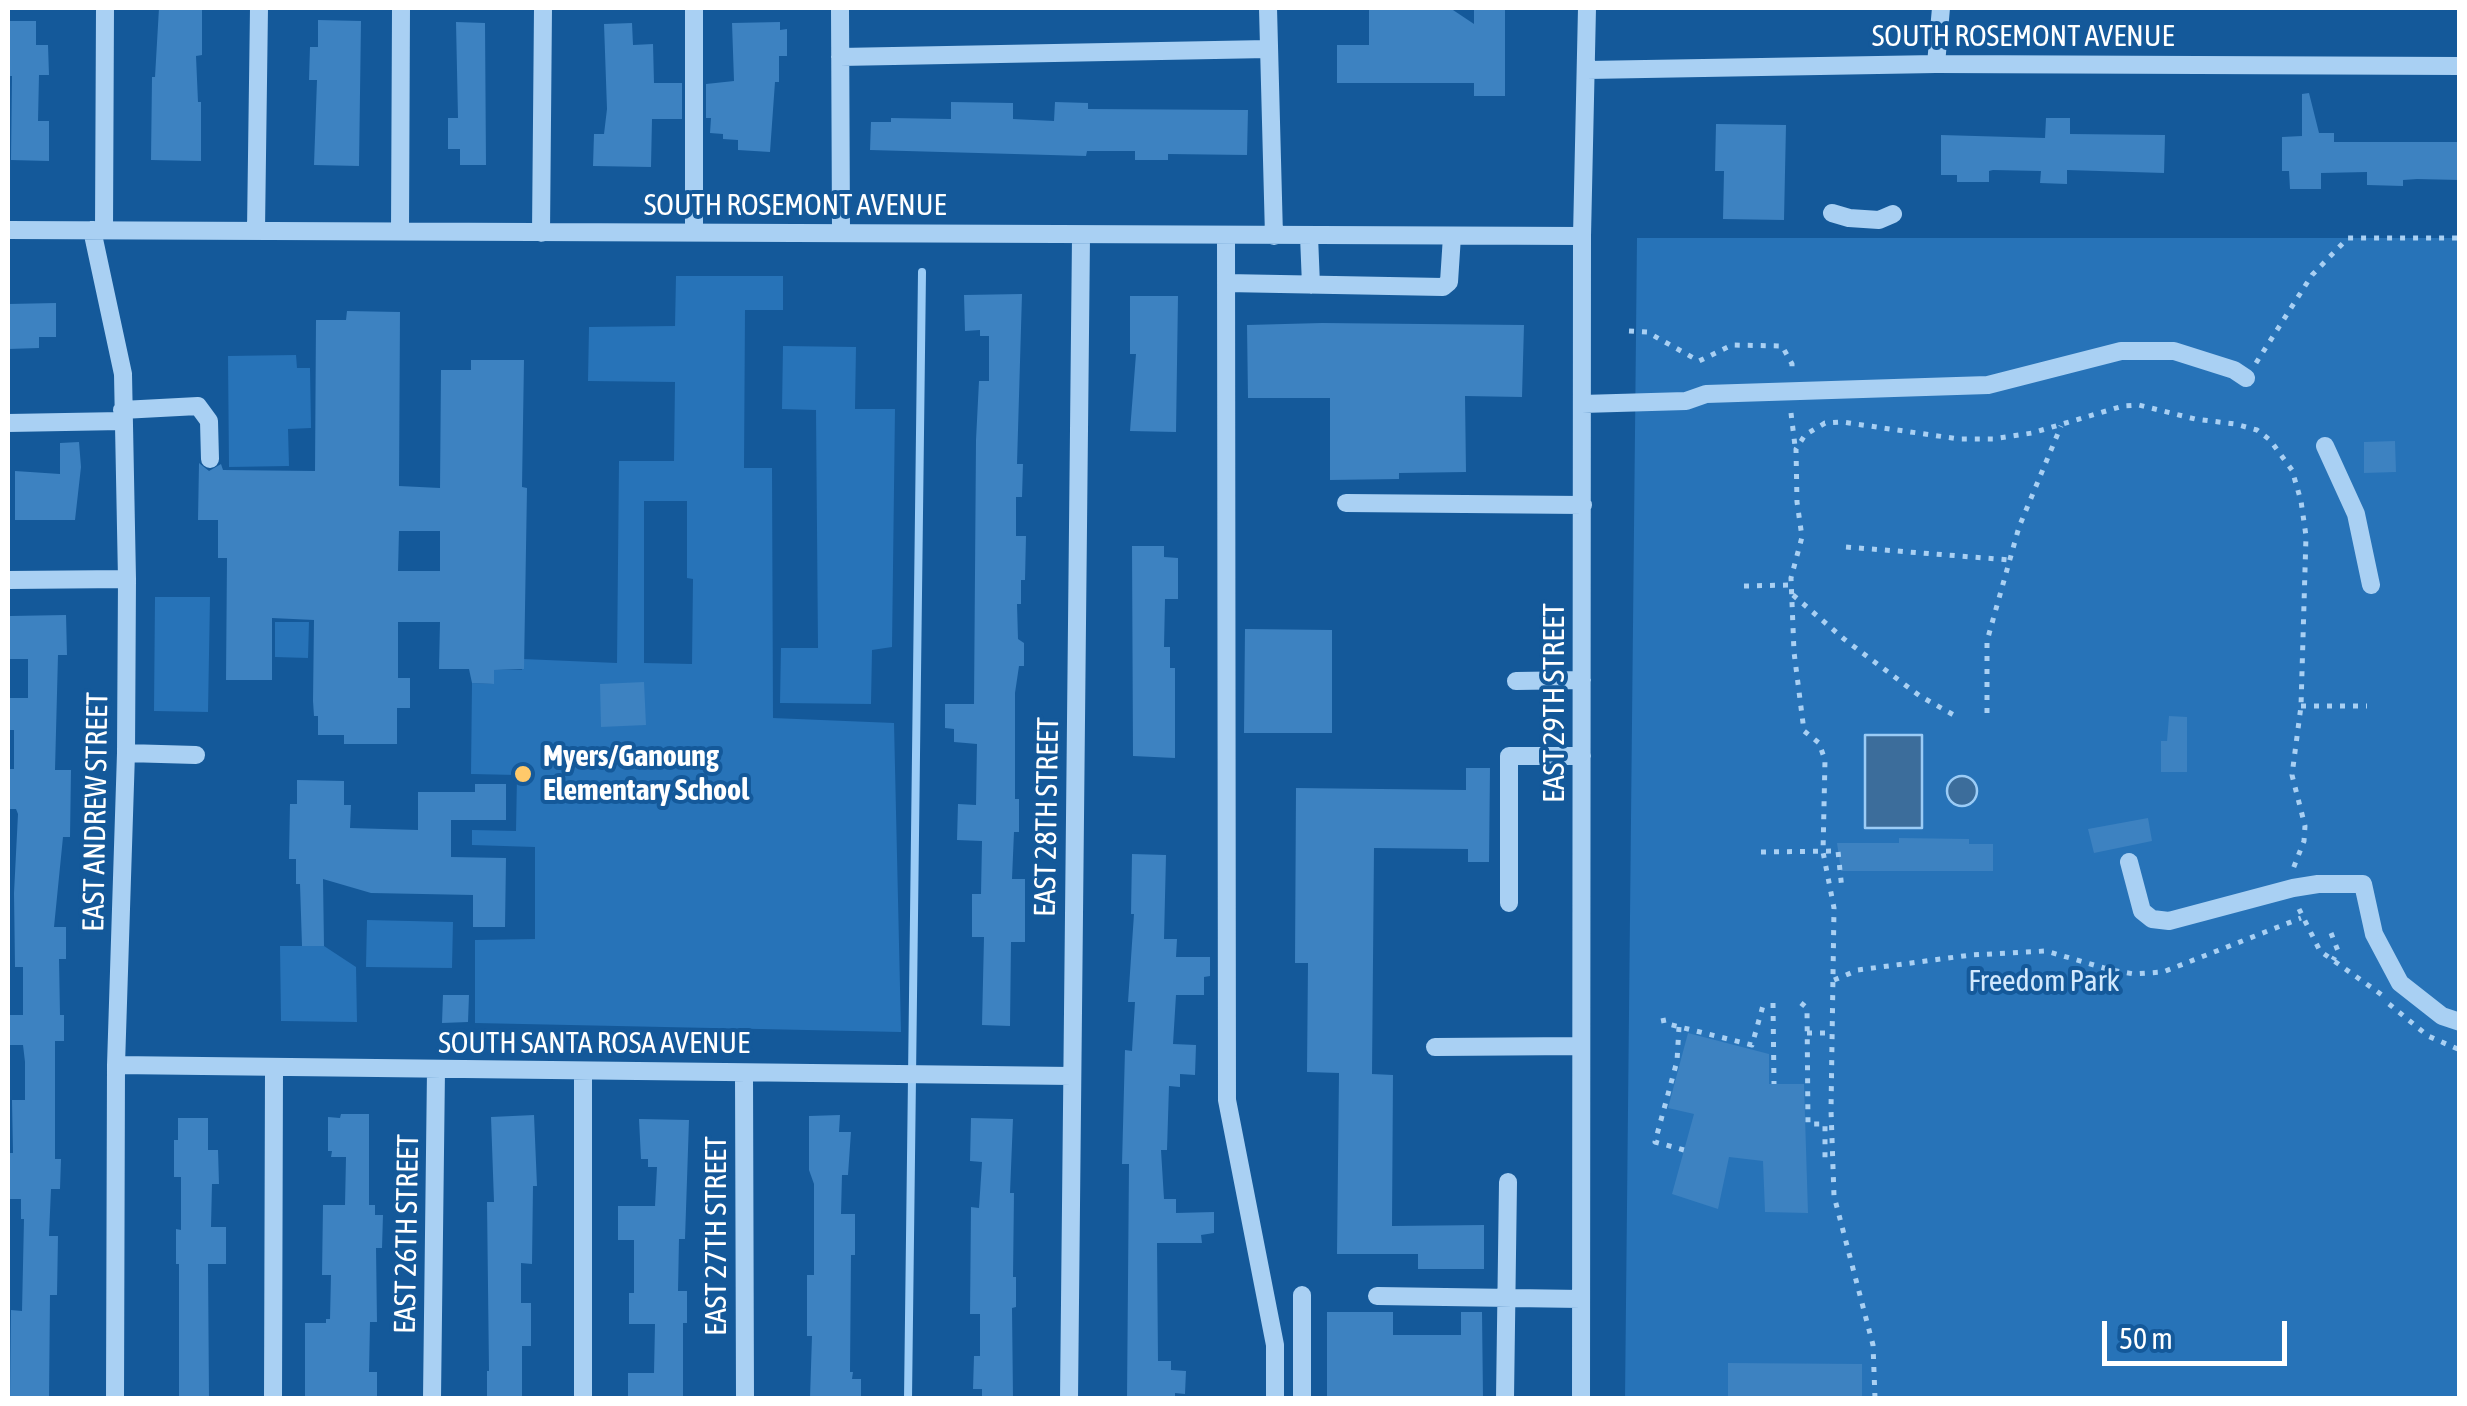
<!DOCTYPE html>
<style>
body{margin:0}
#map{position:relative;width:2467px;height:1406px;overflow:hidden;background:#14599a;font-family:"Asap Condensed",sans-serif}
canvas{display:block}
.frame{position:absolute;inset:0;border:10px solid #fff;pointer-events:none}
.scale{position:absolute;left:2102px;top:1321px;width:185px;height:45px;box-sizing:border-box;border:5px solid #fff;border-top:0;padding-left:12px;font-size:30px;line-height:35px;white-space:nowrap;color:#fff;-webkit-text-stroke:8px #14599a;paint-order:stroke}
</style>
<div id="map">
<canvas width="2467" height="1406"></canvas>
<div class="frame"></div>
<div class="scale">50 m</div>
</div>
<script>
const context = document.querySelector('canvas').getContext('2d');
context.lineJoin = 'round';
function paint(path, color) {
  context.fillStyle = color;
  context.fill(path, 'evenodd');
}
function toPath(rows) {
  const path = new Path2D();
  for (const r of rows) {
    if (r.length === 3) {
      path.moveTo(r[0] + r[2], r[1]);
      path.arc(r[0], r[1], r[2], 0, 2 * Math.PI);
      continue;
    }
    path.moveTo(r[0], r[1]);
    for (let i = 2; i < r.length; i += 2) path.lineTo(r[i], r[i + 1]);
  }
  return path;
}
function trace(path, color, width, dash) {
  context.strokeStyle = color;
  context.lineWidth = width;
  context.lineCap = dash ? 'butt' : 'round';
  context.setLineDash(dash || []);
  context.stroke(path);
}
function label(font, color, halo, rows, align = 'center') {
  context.font = font + ' "Asap Condensed",sans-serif';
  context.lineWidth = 8;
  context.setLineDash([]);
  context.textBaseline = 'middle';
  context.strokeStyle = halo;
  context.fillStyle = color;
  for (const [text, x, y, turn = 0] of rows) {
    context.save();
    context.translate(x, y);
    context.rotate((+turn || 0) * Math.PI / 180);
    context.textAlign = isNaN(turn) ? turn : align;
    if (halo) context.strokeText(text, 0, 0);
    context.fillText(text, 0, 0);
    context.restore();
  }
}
const green = toPath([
 [1637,238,2459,238,2459,1398,1625,1398],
 [676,276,783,276,783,310,745,310,744,468,772,468,773,718,894,723,901,1032,475,1023,475,940,535,939,535,847,472,845,472,830,516,831,517,775,471,774,472,683,493,684,494,670,522,670,523,659,617,663,619,461,674,461,675,382,588,381,589,327,675,326],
 [644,501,687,501,687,578,693,579,692,664,644,663],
 [783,346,856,347,855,409,895,409,892,647,872,650,871,704,780,703,781,648,818,648,816,410,782,409],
 [296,355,297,368,310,368,311,428,288,429,289,466,229,467,228,356],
 [155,597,210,597,208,712,154,711],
 [275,622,309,622,308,658,275,657],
 [367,920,453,922,452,968,366,967],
 [280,946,324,946,356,967,357,1022,281,1021]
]);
const water = toPath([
 [1865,735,1922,735,1922,828,1865,828,1865,735],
 [1962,791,15]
]);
const stream = toPath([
 [908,1398,922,272]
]);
const building = toPath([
 [159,8,202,10,202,55,196,56,198,102,201,102,201,161,151,160,152,77,155,77],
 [1369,8,1450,8,1474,24,1474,8,1505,8,1505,96,1474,96,1474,83,1337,83,1337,45,1369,45],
 [318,20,361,21,359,166,314,165,317,80,309,80,310,47,318,47],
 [8,21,36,21,36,45,48,45,49,75,39,75,38,121,49,121,49,161,11,160,12,76,9,76],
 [456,22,485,23,486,165,460,165,460,149,448,149,448,118,458,118],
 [780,22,780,30,787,29,787,56,779,56,779,82,775,82,770,152,738,150,738,140,723,139,723,134,710,133,711,118,706,118,706,84,734,81,732,23],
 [632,23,633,45,653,44,654,83,682,83,682,119,652,119,651,167,593,166,594,134,604,134,607,109,604,24],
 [2309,93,2319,133,2334,133,2334,142,2460,142,2460,180,2417,179,2403,180,2403,186,2367,185,2367,172,2321,173,2321,189,2290,189,2289,171,2282,171,2282,137,2302,136,2302,94],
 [951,102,1013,103,1013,119,1054,121,1055,102,1088,103,1088,109,1248,110,1247,155,1168,154,1168,160,1135,160,1135,151,1087,151,1086,156,870,150,871,122,891,122,891,118,951,119],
 [2046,118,2070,118,2070,134,2165,135,2164,173,2067,170,2067,184,2040,183,2041,171,1993,170,1989,171,1989,182,1957,182,1957,175,1941,175,1941,135,2045,138],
 [1716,124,1786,125,1784,220,1723,219,1724,171,1715,171],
 [1022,294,1017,464,1023,464,1022,497,1016,497,1016,536,1026,536,1025,580,1021,580,1021,604,1017,604,1018,639,1024,643,1024,666,1019,666,1015,693,1015,799,1019,799,1019,832,1014,832,1012,879,1025,879,1025,942,1011,942,1010,1026,982,1025,984,937,972,937,972,894,981,894,982,841,957,840,958,804,976,805,977,744,954,742,954,729,945,728,945,704,974,704,976,440,979,381,989,381,989,336,980,336,980,330,965,331,964,295],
 [1130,296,1178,296,1176,432,1130,431,1136,354,1130,354],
 [56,303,56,337,39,337,39,348,8,349,8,304],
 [347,311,400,312,399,486,440,488,441,370,471,370,471,360,524,360,522,487,527,488,524,669,494,670,494,684,472,683,469,669,439,669,440,622,398,622,398,678,410,678,410,708,397,708,397,744,344,744,344,735,318,735,318,716,314,716,313,701,314,620,272,618,272,680,226,680,227,558,218,558,218,520,198,520,199,463,209,471,221,464,223,470,315,471,316,320,346,320],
 [399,531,440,531,440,571,398,571],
 [1322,323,1524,325,1522,397,1465,396,1466,472,1399,473,1399,479,1330,480,1330,398,1248,398,1247,325],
 [2395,441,2396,472,2364,473,2364,442],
 [79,442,81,467,75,520,15,520,15,471,60,474,60,443],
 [1132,546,1164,546,1164,557,1178,558,1178,599,1165,599,1164,647,1170,647,1170,668,1175,668,1175,758,1133,756],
 [66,615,67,655,58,655,55,770,71,770,70,837,63,837,54,927,66,927,66,959,59,959,60,1015,64,1015,64,1041,55,1041,55,1159,61,1159,60,1189,51,1189,49,1236,58,1236,57,1295,50,1295,49,1398,10,1398,11,1310,22,1311,24,1219,21,1219,21,1199,8,1199,9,1153,13,1153,12,1100,25,1100,25,1062,23,1045,8,1045,8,1015,23,1015,23,967,15,967,14,893,18,814,16,809,8,809,8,769,14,769,14,730,8,730,8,698,28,698,28,659,10,659,10,616],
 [1245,629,1332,630,1332,733,1244,733],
 [644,682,646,725,601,727,600,684],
 [2169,716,2187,717,2187,772,2161,772,2161,741,2167,741],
 [1466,768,1490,768,1489,862,1468,862,1468,849,1374,848,1372,1074,1393,1075,1392,1226,1484,1225,1484,1269,1418,1269,1418,1254,1337,1254,1339,1073,1307,1072,1308,963,1295,963,1296,788,1466,790],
 [297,780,344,781,344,805,351,805,350,828,418,830,418,792,475,792,475,784,506,784,506,820,451,820,451,857,506,858,505,927,473,927,473,895,371,893,323,879,324,946,302,946,300,884,296,884,296,859,289,859,290,804,297,804],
 [2148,818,2152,841,2094,853,2088,829],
 [1899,838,1969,839,1969,844,1993,844,1993,871,1841,871,1837,843,1899,843],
 [1132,854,1166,855,1164,939,1177,939,1176,957,1210,957,1210,976,1204,977,1204,995,1176,995,1173,1044,1196,1045,1195,1075,1180,1074,1180,1087,1169,1086,1167,1150,1161,1150,1164,1199,1176,1199,1176,1213,1214,1212,1214,1233,1201,1235,1202,1243,1157,1243,1158,1361,1171,1361,1171,1370,1186,1371,1185,1394,1175,1393,1175,1398,1127,1398,1129,1164,1122,1164,1125,1050,1132,1051,1135,1002,1128,1002,1134,914,1131,914],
 [443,995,469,995,468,1022,442,1023],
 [1688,1033,1769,1054,1769,1084,1804,1084,1808,1213,1765,1212,1763,1161,1729,1157,1718,1209,1672,1194,1694,1114,1668,1108],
 [341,1114,369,1114,369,1205,375,1205,375,1215,383,1215,382,1248,376,1248,377,1322,370,1322,369,1372,377,1372,377,1398,305,1398,305,1323,326,1323,326,1319,330,1319,331,1275,322,1275,323,1205,345,1205,346,1157,331,1157,332,1151,328,1151,328,1117,340,1118],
 [534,1115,537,1186,533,1186,532,1264,521,1263,521,1303,531,1303,531,1346,522,1346,522,1398,487,1398,487,1371,489,1371,487,1202,494,1202,491,1117],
 [840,1115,839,1132,851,1132,848,1175,842,1175,841,1214,855,1214,855,1255,851,1255,850,1372,853,1372,852,1379,861,1379,861,1398,810,1398,812,1336,807,1336,807,1275,814,1275,814,1184,809,1170,809,1116],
 [178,1118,208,1118,208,1150,218,1150,219,1184,212,1184,211,1227,226,1227,226,1264,208,1264,209,1398,179,1398,179,1264,176,1264,176,1229,181,1230,181,1177,174,1177,174,1140,178,1140],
 [971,1118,1013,1119,1010,1193,1014,1193,1013,1277,1016,1277,1016,1307,1012,1308,1013,1398,982,1398,982,1389,973,1389,974,1356,980,1356,980,1314,970,1314,971,1207,979,1208,982,1162,970,1161],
 [639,1119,689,1120,685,1239,679,1239,678,1291,687,1291,687,1323,683,1323,683,1398,628,1398,628,1373,654,1373,655,1324,629,1324,629,1293,634,1293,634,1240,618,1240,618,1206,655,1206,657,1167,648,1167,648,1159,641,1159],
 [1327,1312,1393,1312,1393,1335,1461,1335,1461,1312,1482,1312,1483,1398,1327,1398],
 [1728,1363,1862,1364,1862,1398,1728,1398]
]);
const path = toPath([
 [1629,331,1647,332,1699,361,1732,345,1782,346,1792,364,1792,372],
 [2256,363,2312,275,2348,238,2460,238],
 [1791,413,1795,446],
 [1846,547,2010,560],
 [1744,586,1791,585],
 [1793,595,1844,639,1920,696,1959,718],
 [2301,706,2367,706],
 [1987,713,1987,641,2019,527,2061,426],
 [1761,852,1838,851,1842,890],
 [2299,909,2320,951,2382,995],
 [2331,933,2338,951,2333,960],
 [1834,980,1858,970,1971,955,2046,951,2111,970,2134,974,2163,972,2301,918],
 [1773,1003,1774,1084],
 [1801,1003,1807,1008,1808,1124,1825,1124,1825,1163],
 [2389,1004,2428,1036,2460,1050],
 [1663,1018,1664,1023,1752,1045,1764,1002],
 [1679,1027,1677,1061,1655,1142,1684,1150],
 [1807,1033,1832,1033],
 [1875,1398,1873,1345,1834,1196,1831,1110,1834,908,1823,852,1825,760,1819,743,1804,731,1794,652,1791,578,1802,537,1797,502,1796,449,1805,435,1825,423,1842,422,1959,439,1993,439,2032,433,2123,406,2139,405,2195,419,2235,424,2257,430,2270,440,2292,470,2301,501,2306,536,2301,706,2292,775,2305,826,2304,841,2293,869]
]);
const minor = toPath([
 [840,8,841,232],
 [1268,8,1274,236],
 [840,57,1268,49],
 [1936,64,1941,8],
 [1587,70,1936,64,2460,66],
 [1832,213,1849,218,1879,220,1893,214],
 [8,230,1582,236],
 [92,230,123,374,127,579,126,753,116,1065,115,1398],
 [104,230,105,8],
 [256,230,259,8],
 [400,231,401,8],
 [694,232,694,8],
 [541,233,543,8],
 [1226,236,1227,1100,1275,1345,1275,1398],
 [1309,236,1311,285],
 [1226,283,1443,287,1449,282,1452,236],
 [1582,404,1686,401,1706,394,1988,385,2121,351,2174,351,2234,370,2246,378],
 [122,410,198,406,209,421,210,459],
 [8,423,122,421],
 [2325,446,2356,514,2371,585],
 [1346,503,1583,505],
 [8,580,127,579],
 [1516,681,1582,680],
 [126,753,196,755],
 [2129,862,2142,911,2152,919,2169,921,2293,888,2318,884,2363,884,2374,934,2400,983,2442,1016,2460,1022],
 [1509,903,1509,756,1582,756],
 [1435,1047,1581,1046],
 [116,1065,1072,1076],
 [744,1073,745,1398],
 [1377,1296,1581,1299],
 [273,1398,274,1069],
 [432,1398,436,1070],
 [583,1398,583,1073],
 [1069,1398,1081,236],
 [1302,1398,1302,1295],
 [1505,1398,1508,1182],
 [1581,1398,1582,236,1587,8]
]);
const markers = [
 [523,774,10,"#ffc96a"]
];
const streetNames = [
 ["SOUTH ROSEMONT AVENUE",2023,37],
 ["SOUTH ROSEMONT AVENUE",795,206],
 ["EAST 29TH STREET",1555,703,-90],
 ["EAST ANDREW STREET",96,812,-89],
 ["EAST 28TH STREET",1047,817,-89],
 ["SOUTH SANTA ROSA AVENUE",594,1044],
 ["EAST 26TH STREET",407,1234,-89],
 ["EAST 27TH STREET",717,1236,-90]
];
const poiNames = [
 ["Myers/Ganoung",543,757],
 ["Elementary School",543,791]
];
const parkNames = [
 ["Freedom Park",2044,982]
];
paint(green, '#2773b8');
paint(water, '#3c6d9b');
trace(water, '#9bccf6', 2.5);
trace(stream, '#9bccf6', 8);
paint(building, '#3d82c1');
trace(path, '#a9d0f3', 5, [5, 8]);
trace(minor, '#a9d0f3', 18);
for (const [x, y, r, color] of markers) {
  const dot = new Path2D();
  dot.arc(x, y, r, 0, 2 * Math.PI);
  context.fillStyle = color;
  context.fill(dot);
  trace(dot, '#14599a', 4);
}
label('30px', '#fff', '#14599a', streetNames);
label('bold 30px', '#fff', '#14599a', poiNames, 'left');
label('30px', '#d1e8fd', '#14599a', parkNames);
</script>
